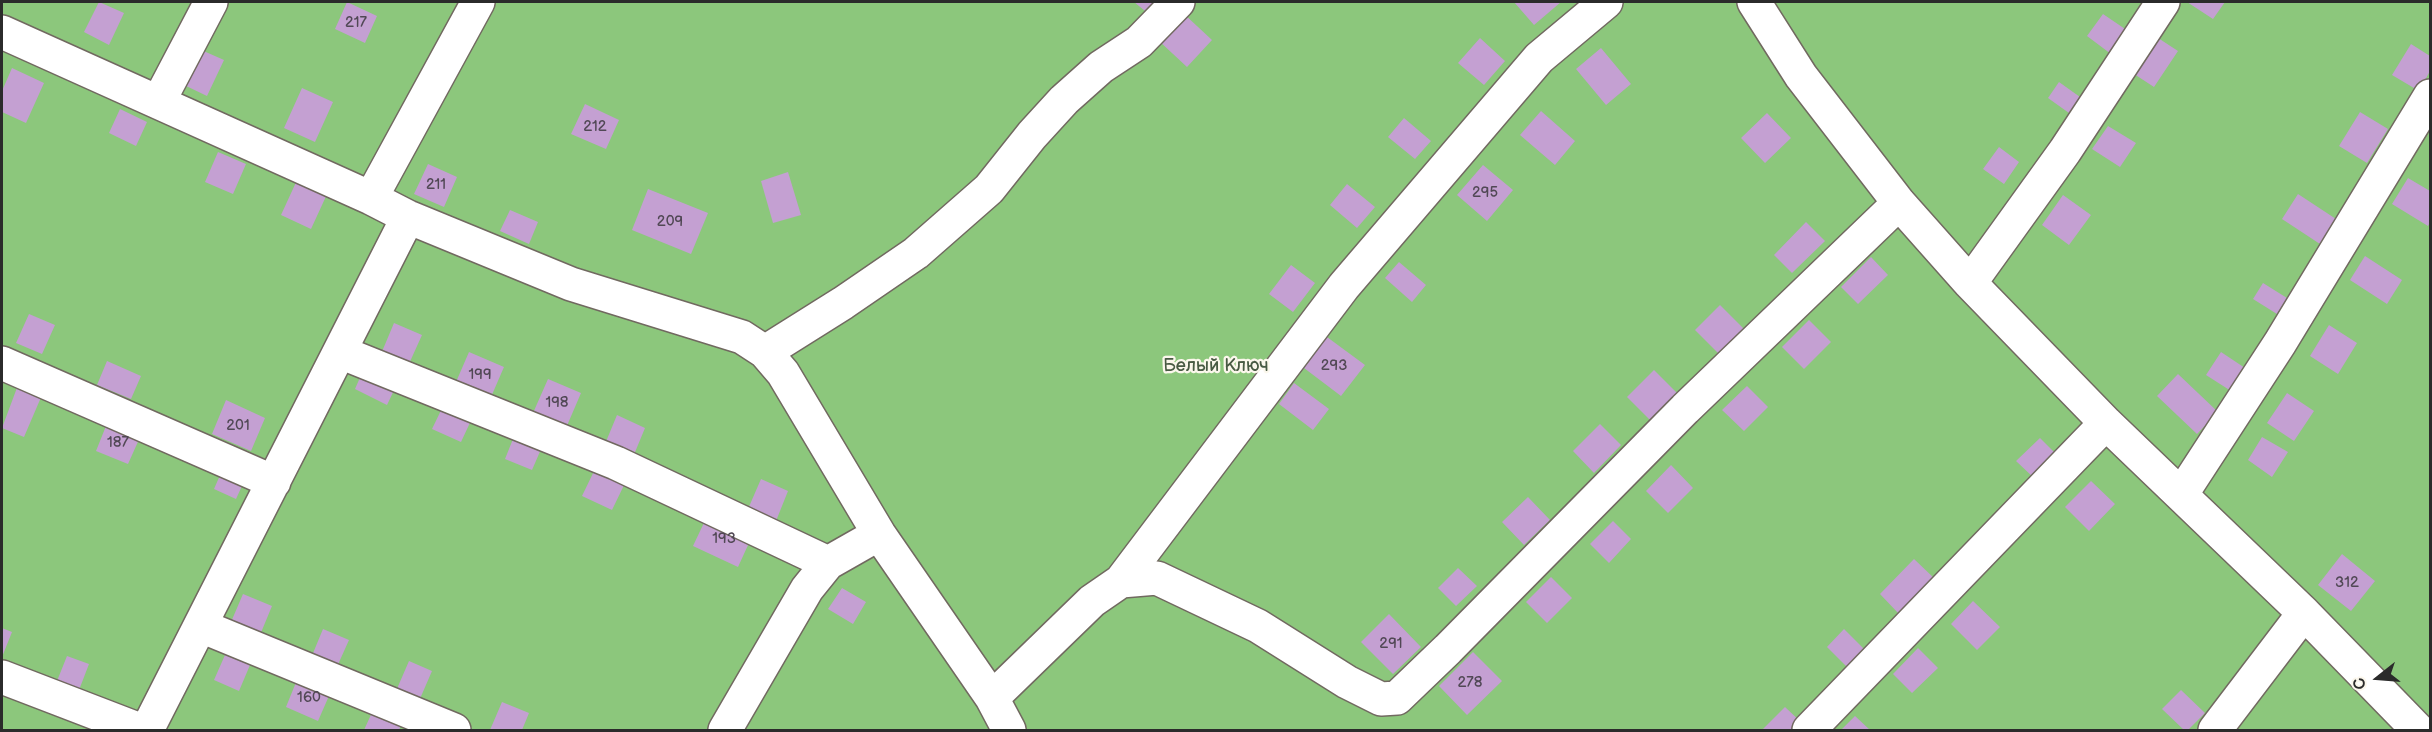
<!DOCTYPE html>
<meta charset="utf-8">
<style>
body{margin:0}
#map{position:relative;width:2432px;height:732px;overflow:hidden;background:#f4ddc1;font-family:"Balsamiq Sans",sans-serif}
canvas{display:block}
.frame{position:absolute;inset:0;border:3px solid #2b2b2b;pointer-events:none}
.north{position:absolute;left:2348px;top:648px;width:60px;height:60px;-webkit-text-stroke:4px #fbf7ec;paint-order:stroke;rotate:253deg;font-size:16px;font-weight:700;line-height:24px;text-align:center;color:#2b2b2b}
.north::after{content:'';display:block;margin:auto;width:21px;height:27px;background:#2b2b2b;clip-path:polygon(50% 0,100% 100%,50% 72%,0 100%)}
</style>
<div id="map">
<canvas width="2432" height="732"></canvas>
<div class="frame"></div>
<div class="north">С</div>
</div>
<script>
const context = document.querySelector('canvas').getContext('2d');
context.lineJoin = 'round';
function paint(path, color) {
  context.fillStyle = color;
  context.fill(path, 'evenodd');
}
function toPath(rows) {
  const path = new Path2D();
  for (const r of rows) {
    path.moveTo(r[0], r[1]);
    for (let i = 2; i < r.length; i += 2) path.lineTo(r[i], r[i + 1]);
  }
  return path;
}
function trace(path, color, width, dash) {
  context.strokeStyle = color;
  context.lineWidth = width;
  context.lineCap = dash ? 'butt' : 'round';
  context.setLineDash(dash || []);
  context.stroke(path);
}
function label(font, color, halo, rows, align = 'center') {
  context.font = font + ' "Balsamiq Sans",sans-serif';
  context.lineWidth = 4.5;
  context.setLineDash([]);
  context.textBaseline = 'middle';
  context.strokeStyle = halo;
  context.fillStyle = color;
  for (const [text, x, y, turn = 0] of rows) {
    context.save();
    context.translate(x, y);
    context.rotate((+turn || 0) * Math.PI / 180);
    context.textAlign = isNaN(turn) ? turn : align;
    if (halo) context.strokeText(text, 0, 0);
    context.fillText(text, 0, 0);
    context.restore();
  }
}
const green = toPath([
 [2,2,2430,2,2430,730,2,730]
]);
const building = toPath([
 [99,2,124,13,109,45,84,32],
 [347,2,377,16,365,43,335,29],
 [1134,2,1160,2,1150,15],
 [1514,2,1561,2,1534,25],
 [2187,2,2225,2,2213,19],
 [1183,13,1212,40,1187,67,1158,40],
 [2103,14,2128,31,2111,54,2087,36],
 [2155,36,2178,51,2154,87,2131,72],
 [1480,38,1505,61,1484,85,1458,63],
 [2411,44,2430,56,2430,71,2419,91,2392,75],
 [1601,48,1631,84,1606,105,1576,69],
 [199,49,224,60,207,96,182,84],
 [12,68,44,83,26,123,2,112,2,91],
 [2059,82,2080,97,2069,113,2048,98],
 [302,88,333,102,315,142,284,128],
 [585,104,619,120,606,149,571,134],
 [120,109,147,122,136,146,109,133],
 [1541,111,1575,141,1555,165,1520,135],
 [2360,112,2388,129,2367,163,2339,146],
 [1767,113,1791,138,1765,163,1741,138],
 [1404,118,1431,141,1415,159,1388,137],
 [2108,126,2136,143,2120,167,2092,149],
 [1999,147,2019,162,2004,184,1983,169],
 [218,152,246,164,233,194,205,182],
 [428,164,457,177,444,207,414,194],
 [1483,165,1513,190,1487,221,1457,195],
 [788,172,801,215,773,223,761,181],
 [298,178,328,192,311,229,281,215],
 [2408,178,2430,191,2430,222,2428,226,2392,204],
 [1347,184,1375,207,1357,228,1330,205],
 [648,189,708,213,691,254,632,230],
 [2298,194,2336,219,2320,244,2282,219],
 [2063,195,2091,215,2069,245,2042,225],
 [510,210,538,222,529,244,500,231],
 [1806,222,1825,241,1792,273,1774,255],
 [2365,256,2402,280,2387,304,2350,280],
 [1871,257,1888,275,1858,304,1841,287],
 [1399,262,1426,285,1412,302,1385,278],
 [1291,265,1315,283,1293,312,1269,294],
 [2263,283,2287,298,2277,314,2253,299],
 [1720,305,1744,329,1718,353,1695,330],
 [29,314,55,325,42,354,16,343],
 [1809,320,1831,342,1804,369,1782,347],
 [394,323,422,335,408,366,381,354],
 [2329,325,2357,343,2338,374,2310,356],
 [1327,337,1365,365,1341,396,1304,368],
 [469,352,504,367,491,397,456,382],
 [2221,352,2245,368,2231,391,2206,375],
 [107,361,141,376,131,399,97,385],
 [365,366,398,382,387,405,355,389],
 [1654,370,1677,393,1650,420,1627,397],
 [2178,374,2218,412,2197,434,2157,396],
 [548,379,581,393,566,428,533,413],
 [1294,383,1329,409,1313,430,1279,404],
 [18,385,42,395,24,437,2,428],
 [1747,386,1768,407,1744,431,1722,410],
 [2287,393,2314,411,2294,441,2267,423],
 [447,398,475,412,461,442,432,429],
 [226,400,265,418,251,451,212,434],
 [617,415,645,428,633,457,605,444],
 [108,421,141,435,128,464,96,451],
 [1600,424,1621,445,1594,473,1573,451],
 [517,429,545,440,532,470,505,459],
 [2262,437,2288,452,2272,477,2248,460],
 [2040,438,2058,456,2035,479,2016,461],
 [597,465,627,479,612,510,582,496],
 [1671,465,1693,488,1668,513,1646,491],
 [224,466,247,475,236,499,214,489],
 [761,479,788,491,776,521,748,509],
 [2091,481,2115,504,2089,531,2065,507],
 [1528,497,1550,520,1524,545,1502,522],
 [710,510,754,532,738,567,693,546],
 [1613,521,1631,539,1609,563,1590,544],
 [2342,554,2375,581,2351,611,2318,585],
 [1914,559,1935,579,1899,614,1880,594],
 [1458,568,1477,586,1456,606,1438,588],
 [1551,577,1572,598,1547,623,1526,602],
 [842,588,866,602,853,624,828,609],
 [243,594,272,606,260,635,231,622],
 [1973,601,2000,627,1977,650,1951,624],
 [1389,614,1421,647,1393,674,1361,642],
 [2,628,12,632,2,657],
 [323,629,349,640,336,669,311,658],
 [1844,629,1865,650,1848,668,1827,647],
 [1918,648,1938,668,1912,693,1893,674],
 [1473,652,1502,681,1467,715,1439,686],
 [225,655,250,665,239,691,214,680],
 [67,656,89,664,79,690,57,681],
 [409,661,432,671,419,701,396,691],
 [299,675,332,689,318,721,286,707],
 [2181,690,2205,713,2188,730,2184,730,2162,709],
 [502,702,529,713,522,730,490,730],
 [375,706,404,718,399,730,364,730],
 [1785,707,1802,723,1795,730,1762,730],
 [1855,716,1870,730,1841,730]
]);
const minor = toPath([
 [1754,2,1801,76,1899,203,1970,283,2106,423,2304,613,2418,730],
 [2,32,371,198,408,217,571,284,742,337,765,352,783,373,879,534,992,698,1009,730],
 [159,101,211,2],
 [371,198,478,2],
 [1970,283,2065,151,2163,2],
 [340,352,616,463,828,563],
 [765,352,843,303,916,253,989,189,1032,135,1064,100,1101,67,1139,42,1178,2],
 [2,363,274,482],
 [2181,495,2280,343,2430,96],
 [1121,581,1157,578,1258,626,1347,682,1381,699,1397,698,1448,649,1685,409,1899,203],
 [201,626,454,730],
 [2,677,140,730],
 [992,698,1092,601,1121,581,1344,286,1539,58,1606,2],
 [147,730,408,217],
 [725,730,807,589,828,563,879,534],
 [1809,730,2106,423],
 [2215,730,2304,613]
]);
const numberNames = [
 ["217",356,23],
 ["212",595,127],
 ["211",436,185],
 ["295",1485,193],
 ["209",670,222],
 ["293",1334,366],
 ["199",480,375],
 ["198",557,403],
 ["201",238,426],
 ["187",118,443],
 ["193",724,539],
 ["312",2347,583],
 ["291",1391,644],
 ["278",1470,683],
 ["160",309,698]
];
const parkNames = [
 ["Белый Ключ",1216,366]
];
paint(green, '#8cc77c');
paint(building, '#c4a0d2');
trace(minor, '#716960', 36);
trace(minor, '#fff', 33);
label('15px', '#514855', null, numberNames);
label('18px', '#485a43', '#fbf7ec', parkNames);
</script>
